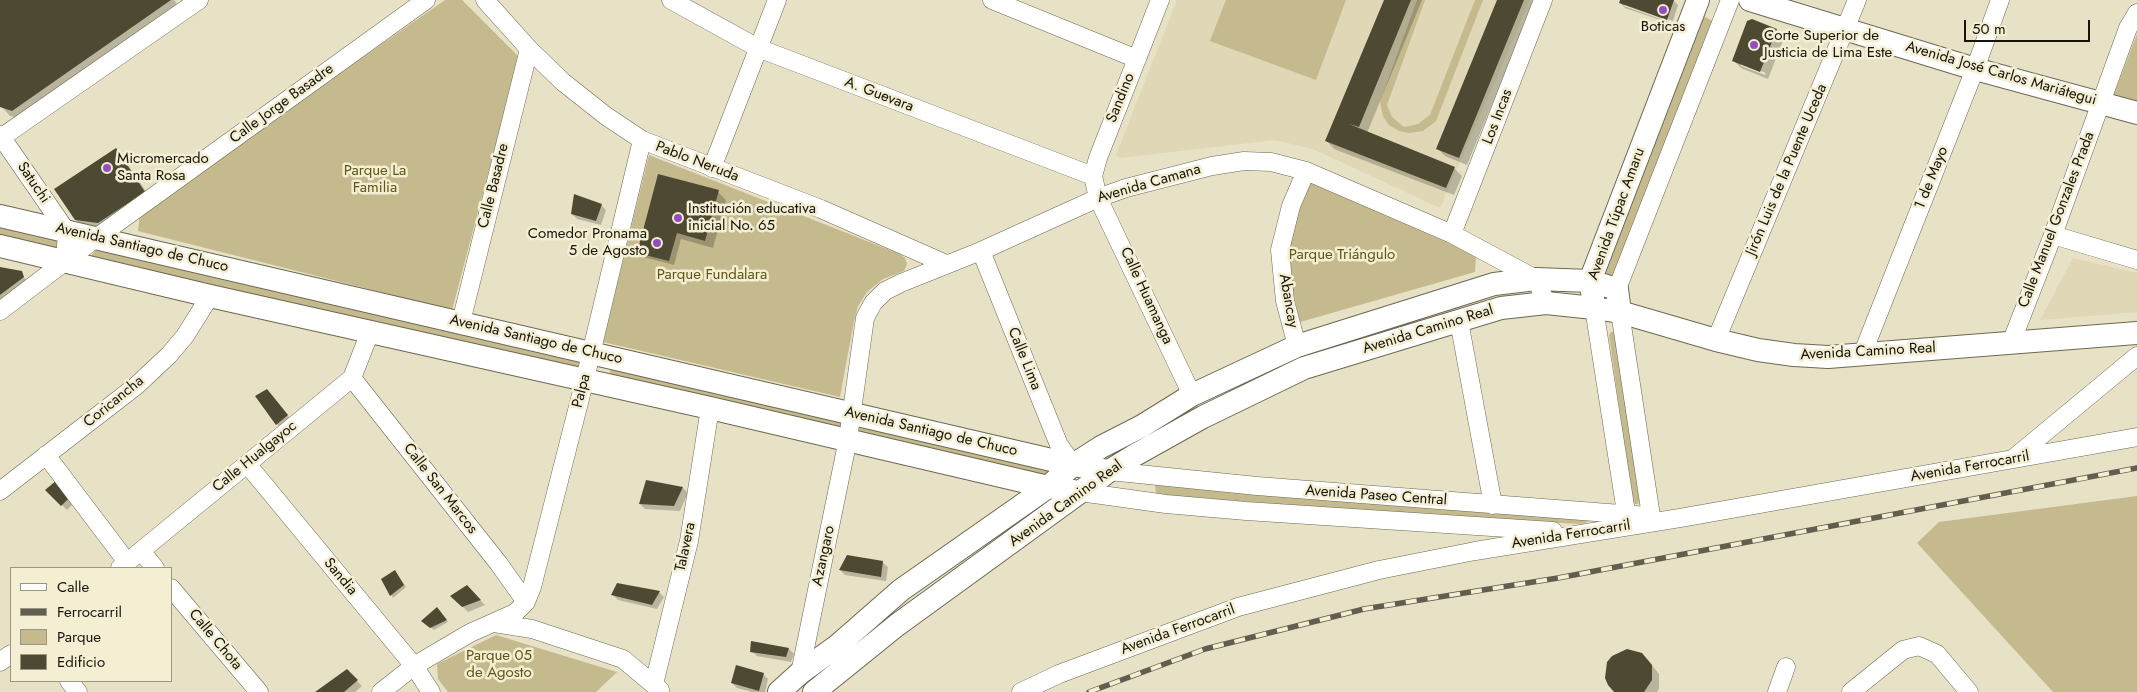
<!DOCTYPE html>
<meta charset="utf-8">
<style>
body{margin:0}
#map{position:relative;width:2137px;height:692px;overflow:hidden;background:#e7e1c6;font-family:Jost,sans-serif}
canvas{display:block}
.legend{position:absolute;left:10px;top:567px;width:162px;height:115px;box-sizing:border-box;background:#f4eed3;border:1px solid #9b9683;margin:0;padding:6px 9px;list-style:none;font-size:15px;color:#15130a}
.legend li{display:flex;align-items:center;gap:10px;height:25px}
.legend b{width:25px;border:1px solid #9b9683}
.scale{position:absolute;left:1964px;top:20px;width:126px;height:22px;box-sizing:border-box;border:2px solid #15130a;border-top:0;padding-left:6px;font-size:15px;line-height:18px;white-space:nowrap;color:#15130a;-webkit-text-stroke:4px #f4eed3;paint-order:stroke}
</style>
<div id="map">
<canvas width="2137" height="692"></canvas>
<ul class="legend">
<li><b style="height:6px;background:#fff"></b>Calle</li>
<li><b style="height:6px;background:#625e4f"></b>Ferrocarril</li>
<li><b style="height:14px;background:#c4ba8d"></b>Parque</li>
<li><b style="height:14px;background:#4e4932"></b>Edificio</li>
</ul>
<div class="scale">50 m</div>
</div>
<script>
const context = document.querySelector('canvas').getContext('2d');
context.lineJoin = 'round';
function paint(path, color) {
  context.fillStyle = color;
  context.fill(path, 'evenodd');
}
function toPath(rows) {
  const path = new Path2D();
  for (const r of rows) {
    path.moveTo(r[0], r[1]);
    for (let i = 2; i < r.length; i += 2) path.lineTo(r[i], r[i + 1]);
  }
  return path;
}
function trace(path, color, width, dash) {
  context.strokeStyle = color;
  context.lineWidth = width;
  context.lineCap = dash ? 'butt' : 'round';
  context.setLineDash(dash || []);
  context.stroke(path);
}
function label(font, color, halo, rows, align = 'center') {
  context.font = font + ' Jost,sans-serif';
  context.lineWidth = 5;
  context.setLineDash([]);
  context.textBaseline = 'middle';
  context.strokeStyle = halo;
  context.fillStyle = color;
  for (const [text, x, y, turn = 0] of rows) {
    context.save();
    context.translate(x, y);
    context.rotate((+turn || 0) * Math.PI / 180);
    context.textAlign = isNaN(turn) ? turn : align;
    if (halo) context.strokeText(text, 0, 0);
    context.fillText(text, 0, 0);
    context.restore();
  }
}
const built = toPath([
 [1177,0,1530,0,1440,208,1313,149,1275,140,1120,158,1116,155],
 [2073,258,2137,273,2137,312,2040,320]
]);
const green = toPath([
 [445,0,462,0,519,57,452,310,138,231,140,213],
 [1226,0,1346,0,1316,80,1210,41],
 [1417,0,1425,0,1387,105,1392,117,1404,127,1418,124,1430,115,1475,0,1483,0,1436,121,1423,131,1409,133,1399,131,1389,125,1383,116,1380,102],
 [1700,14,1714,22,1611,279,1599,279],
 [2137,34,2137,104,2113,97],
 [649,155,900,254,905,258,907,264,904,271,883,279,867,292,858,306,854,321,840,397,603,342],
 [1306,181,1476,255,1475,272,1300,322,1291,283,1288,253,1293,217],
 [0,226,55,240,60,243,60,247,53,250,0,238],
 [105,250,581,359,578,374,100,264,91,256,95,251],
 [1611,332,1616,332,1640,496,1638,504,1635,504,1632,500,1609,335],
 [611,368,1053,465,1045,479,608,379],
 [1155,484,1590,516,1590,521,1582,524,1482,519,1156,495],
 [2137,496,2137,692,2053,692,1917,543,1939,522],
 [496,635,617,672,596,692,448,692,438,679,437,664]
]);
const shadow = toPath([
 [0,0,174,0,177,4,160,16,162,19,130,41,127,39,107,53,109,56,20,118,10,116,0,105],
 [1385,0,1422,0,1367,133,1454,168,1462,176,1454,195,1334,149,1327,141],
 [1498,0,1535,0,1467,165,1445,156,1437,148],
 [1621,0,1673,0,1678,5,1672,24,1625,8,1620,2],
 [1624,4,1673,21,1672,23,1624,6],
 [1776,30,1784,38,1768,79,1741,68,1733,60],
 [1741,63,1766,73,1765,75,1741,66],
 [116,150,123,158,152,200,106,230,84,228,76,220],
 [718,192,726,200,713,248,681,239,674,265,643,257,638,252],
 [601,205,606,210,601,225,577,219,572,214],
 [0,268,21,273,28,283,0,304],
 [272,395,292,421,282,429,277,424],
 [683,488,688,493,680,511,645,509,640,504],
 [47,490,75,502,67,510],
 [882,562,888,567,886,581,845,575,840,570],
 [397,574,406,587,393,598,383,580],
 [467,587,485,605,468,612,452,596],
 [659,592,664,597,657,609,618,600,613,595],
 [439,610,448,622,434,630,425,623],
 [752,643,789,649,794,654,791,662,757,656,751,651],
 [1634,651,1647,659,1659,674,1659,689,1657,692,1615,692,1613,657,1619,653],
 [347,671,362,686,355,692,317,692],
 [763,674,768,679,765,692,752,692,737,688,732,683]
]);
const building = toPath([
 [0,0,171,0,12,111,0,107],
 [1384,0,1411,0,1359,127,1349,124,1455,167,1446,188,1325,141],
 [1497,0,1524,0,1459,158,1436,149],
 [1620,0,1674,0,1667,20,1619,3],
 [1752,19,1777,29,1760,72,1732,61,1747,21],
 [116,148,145,192,98,223,75,220,54,189],
 [658,174,719,190,705,241,677,233,669,261,637,253],
 [574,194,602,204,596,221,571,214],
 [0,267,22,271,24,277,0,295],
 [267,389,288,415,276,425,255,396],
 [57,480,71,496,61,506,45,490],
 [646,480,683,487,674,506,639,504],
 [847,555,883,561,881,577,839,570],
 [395,570,404,585,390,596,381,579],
 [617,583,660,591,652,605,611,595],
 [467,585,481,600,462,607,450,596],
 [437,607,447,620,430,628,421,621],
 [751,641,789,648,786,657,750,652],
 [1627,649,1642,653,1652,665,1652,680,1644,692,1614,692,1608,685,1605,678,1607,662,1612,656],
 [736,665,764,673,759,691,731,683],
 [347,669,358,680,344,692,315,692]
]);
const minor = toPath([
 [485,0,529,49,563,82,606,116,642,140,821,209,946,264],
 [671,0,758,48,1093,176],
 [992,0,1137,59],
 [1160,0,1098,158,1093,176,1098,198,1192,395],
 [0,135,67,232,65,261],
 [2,137,199,0],
 [712,168,777,0],
 [1452,234,1543,0],
 [2053,235,2137,260],
 [981,251,1059,445,1073,465],
 [1617,289,1730,0],
 [1594,308,1628,525],
 [0,311,96,238,426,0],
 [1620,312,1651,516],
 [1459,321,1493,505],
 [461,322,529,49],
 [1716,340,1857,0],
 [2011,343,2053,235,2128,28,2137,13],
 [1297,346,1285,301,1280,250,1291,206,1306,171],
 [1862,355,1975,69,2000,0],
 [352,378,499,564,526,602],
 [46,455,127,562],
 [2014,458,2137,356],
 [247,464,414,666,431,692],
 [1109,471,1257,486,1647,516],
 [0,491,136,386,169,355,185,336,210,296],
 [1080,492,1166,504,1246,511,1553,531],
 [141,551,155,568],
 [120,568,352,378,370,332],
 [171,588,259,692],
 [494,623,532,629,623,659,660,690],
 [0,662,11,654],
 [800,673,848,439,865,318,873,303,885,291,901,283,981,251,1098,198,1126,188,1212,166,1244,161,1271,162,1306,171,1452,234,1536,279,1546,303],
 [69,681,78,692],
 [654,684,689,541,710,408],
 [381,692,414,666,470,633,515,613,526,602,532,587,585,379,642,140],
 [1021,692,1059,674,1238,607,1379,570,1475,551,1680,518,2137,437],
 [1777,692,1786,667],
 [1851,692,1903,650,1919,646,1937,654,1969,692]
]);
const major = toPath([
 [1750,0,1975,69,2137,113],
 [0,216,1073,465,1109,471],
 [0,246,210,296,710,408,1048,487,1080,492],
 [1593,297,1590,281,1698,0],
 [779,692,800,673,837,646,901,590,1048,487,1073,465,1101,447,1142,426,1192,395,1297,346,1494,284,1536,279,1590,281,1617,289,1620,312],
 [814,692,897,625,1109,471,1135,455,1203,417,1304,368,1501,308,1546,303,1594,308,1620,312,1716,340,1758,350,1794,355,1828,357,2137,333]
]);
const rail = toPath([
 [1089,692,1205,649,1364,609,1558,578,2137,468]
]);
const markers = [
 [1663,10,5,"#984dbf"],
 [1754,45,5,"#984dbf"],
 [107,168,5,"#984dbf"],
 [678,218,5,"#984dbf"],
 [657,243,5,"#984dbf"]
];
const poiNames = [
 ["Boticas",1663,27,"center"],
 ["Corte Superior de",1764,36],
 ["Justicia de Lima Este",1764,53],
 ["Micromercado",117,159],
 ["Santa Rosa",117,176],
 ["Institución educativa",688,209],
 ["inicial No. 65",688,226],
 ["Comedor Pronama",647,234,"right"],
 ["5 de Agosto",647,251,"right"]
];
const streetNames = [
 ["Avenida José Carlos Mariátegui",2001,74,16],
 ["A. Guevara",879,95,21],
 ["Sandino",1121,98,-68],
 ["Calle Jorge Basadre",282,104,-36],
 ["Los Incas",1498,117,-69],
 ["Pablo Neruda",697,162,21],
 ["Jirón Luis de la Puente Uceda",1787,170,-67],
 ["1 de Mayo",1932,178,-68],
 ["Satuchi",33,183,56],
 ["Avenida Camana",1149,184,-16],
 ["Calle Basadre",494,186,-76],
 ["Avenida Túpac Amaru",1617,214,-70],
 ["Calle Manuel Gonzales Prada",2057,220,-69],
 ["Avenida Santiago de Chuco",142,248,13],
 ["Calle Huamanga",1146,296,65],
 ["Abancay",1288,301,80],
 ["Avenida Camino Real",1428,330,-17],
 ["Avenida Santiago de Chuco",536,340,13],
 ["Avenida Camino Real",1868,352,-3],
 ["Calle Lima",1024,359,68],
 ["Palpa",582,391,-76],
 ["Coricancha",114,402,-39],
 ["Avenida Santiago de Chuco",931,432,13],
 ["Calle Hualgayoc",255,457,-39],
 ["Avenida Ferrocarril",1970,467,-10],
 ["Calle San Marcos",440,489,52],
 ["Avenida Paseo Central",1376,496,4],
 ["Avenida Camino Real",1066,504,-36],
 ["Avenida Ferrocarril",1571,535,-9],
 ["Talavera",686,547,-78],
 ["Azangaro",824,556,-78],
 ["Sandia",340,577,50],
 ["Avenida Ferrocarril",1178,630,-20],
 ["Calle Chota",215,640,50]
];
const parkNames = [
 ["Parque La",375,171],
 ["Familia",375,188],
 ["Parque Triángulo",1342,255],
 ["Parque Fundalara",712,275],
 ["Parque 05",499,656],
 ["de Agosto",499,673]
];
paint(built, '#dfd7b5');
paint(green, '#c4ba8d');
paint(shadow, '#0003');
paint(building, '#4e4932');
trace(minor, '#6e6851', 19);
trace(major, '#6e6851', 24);
trace(minor, '#fff', 18);
trace(major, '#fff', 22);
trace(rail, '#625e4f', 5.5);
trace(rail, '#f4eed3', 4, [11]);
for (const [x, y, r, color] of markers) {
  const dot = new Path2D();
  dot.arc(x, y, r, 0, 2 * Math.PI);
  context.fillStyle = color;
  context.fill(dot);
  trace(dot, '#f4eed3', 2);
}
label('15px', '#15130a', '#f4eed3', poiNames, 'left');
label('15px', '#15130a', '#f4eed3', streetNames);
label('15px', '#615415', '#f4eed3', parkNames);
</script>
